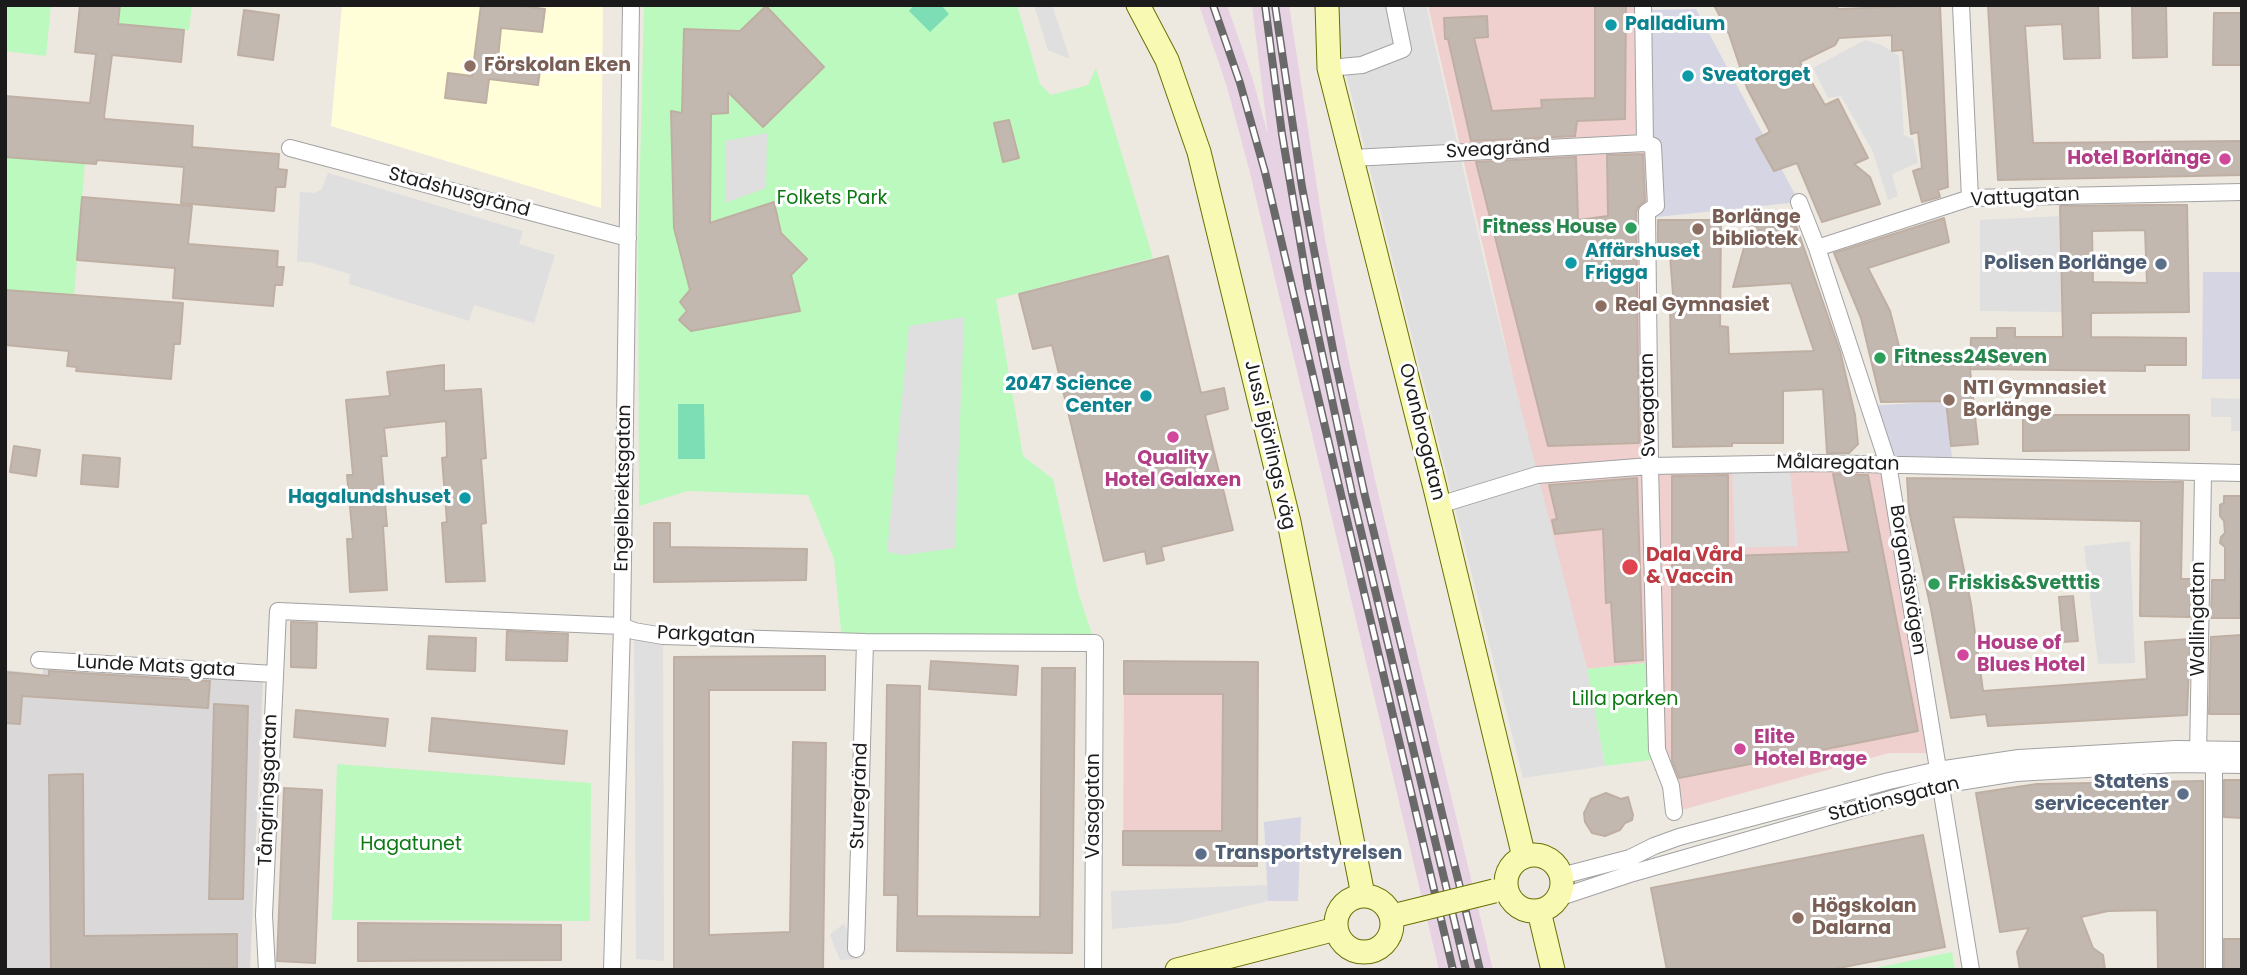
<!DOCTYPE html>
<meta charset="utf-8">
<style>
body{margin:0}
#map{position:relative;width:2247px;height:975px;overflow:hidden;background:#ede9e1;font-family:Poppins,sans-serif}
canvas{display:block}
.frame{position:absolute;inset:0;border:7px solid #1b1b1b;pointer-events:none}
</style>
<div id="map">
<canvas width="2247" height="975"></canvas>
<div class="frame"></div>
</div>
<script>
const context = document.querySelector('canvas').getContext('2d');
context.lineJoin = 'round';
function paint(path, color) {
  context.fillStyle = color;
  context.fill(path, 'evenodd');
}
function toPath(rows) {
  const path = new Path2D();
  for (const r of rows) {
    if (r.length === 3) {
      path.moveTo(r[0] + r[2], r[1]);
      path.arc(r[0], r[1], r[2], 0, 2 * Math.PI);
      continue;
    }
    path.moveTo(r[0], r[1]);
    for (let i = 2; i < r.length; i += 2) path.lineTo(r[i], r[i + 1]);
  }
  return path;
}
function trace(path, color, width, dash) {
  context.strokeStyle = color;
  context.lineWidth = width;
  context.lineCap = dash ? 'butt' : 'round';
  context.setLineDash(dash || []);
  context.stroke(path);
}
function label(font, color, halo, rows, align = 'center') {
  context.font = font + ' Poppins,sans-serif';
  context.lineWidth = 6;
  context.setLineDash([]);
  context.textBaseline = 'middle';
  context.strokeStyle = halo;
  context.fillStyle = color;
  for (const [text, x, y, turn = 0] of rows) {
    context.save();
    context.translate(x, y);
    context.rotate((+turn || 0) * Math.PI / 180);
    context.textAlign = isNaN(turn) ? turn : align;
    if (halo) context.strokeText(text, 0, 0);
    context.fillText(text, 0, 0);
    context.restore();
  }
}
const residential = toPath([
 [43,663,263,680,250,970,5,970,5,670,43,674]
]);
const commercial = toPath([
 [1428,5,1643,5,1653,146,1647,212,1650,466,1888,464,1935,753,1889,753,1674,812,1657,750,1655,662,1587,669,1535,474],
 [1124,661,1258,662,1257,866,1123,865]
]);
const industrial = toPath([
 [1199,5,1227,5,1253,80,1268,135,1252,5,1289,5,1325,239,1348,357,1378,493,1493,970,1439,970,1249,169,1227,87]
]);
const education = toPath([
 [342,5,603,5,601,208,331,126]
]);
const park = toPath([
 [5,5,51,5,46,56,5,51],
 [120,5,192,5,189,30,118,24],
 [644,5,1017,5,1040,84,1051,95,1088,85,1096,68,1153,258,996,299,1023,456,1053,479,1078,592,1095,643,842,641,834,559,808,495,688,491,639,506,638,245],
 [5,157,85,163,74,296,5,290],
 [1655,662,1658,759,1605,766,1587,669],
 [337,764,591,783,590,921,332,920],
 [1952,952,1955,970,1866,970]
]);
const pitch = toPath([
 [914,5,941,5,949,14,930,32,909,11],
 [678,404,704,404,705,459,678,459]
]);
const parking = toPath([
 [1034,5,1052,5,1070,59,1048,50],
 [1344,5,1426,5,1488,278,1587,669,1605,766,1523,778,1339,46,1339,6],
 [1865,40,1882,45,1899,56,1904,135,1913,139,1918,163,1892,174,1898,196,1888,200,1873,152,1841,96,1828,98,1813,68],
 [767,133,766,188,725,203,725,141],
 [328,173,523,231,519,244,555,255,534,323,474,305,469,321,349,284,350,274,309,262,297,262,300,192,314,193,322,189],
 [2061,216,2063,312,1980,311,1980,220],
 [964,317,955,548,904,555,887,552,909,326],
 [2211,398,2242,399,2242,431,2231,431,2231,417,2211,417],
 [1789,463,1798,546,1735,548,1732,465],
 [2130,541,2135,663,2098,664,2084,546],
 [634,631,663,636,664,961,636,959],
 [1268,885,1268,901,1178,923,1112,929,1111,891],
 [844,923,860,959,840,960,830,935]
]);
const plaza = toPath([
 [1696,9,1799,202,1648,218,1656,206,1644,10],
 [2203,272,2242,272,2242,379,2202,379],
 [1946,401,1953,467,1888,464,1869,406],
 [1301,817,1298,901,1268,901,1264,822]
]);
const building = toPath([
 [80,5,120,5,118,24,184,30,181,62,112,55,104,116,105,119,193,126,192,147,279,154,278,169,287,170,285,187,276,187,274,211,181,203,184,167,97,160,96,164,5,157,5,96,90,103,96,54,75,52,80,5],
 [481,5,513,5,545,9,542,32,501,28,498,58,541,63,538,85,489,79,486,103,445,98,448,73,472,76,481,5],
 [1595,5,1626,5,1625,119,1577,121,1575,136,1471,141,1448,39,1445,39,1444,18,1487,16,1488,37,1474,38,1492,111,1542,108,1541,100,1595,98,1595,5],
 [1714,5,1836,5,1838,9,1940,5,1948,187,1938,190,1940,197,1922,202,1913,171,1922,168,1918,132,1911,134,1903,50,1892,51,1892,35,1839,38,1835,45,1800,62,1825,105,1838,99,1868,158,1854,164,1870,177,1880,204,1822,222,1797,163,1774,171,1756,139,1770,132,1747,88,1729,34,1714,5],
 [1988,5,2098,5,2100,58,2064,59,2062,24,2025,26,2033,143,2242,141,2242,175,1998,180,1988,5],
 [2132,5,2166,5,2167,57,2133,58,2132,5],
 [766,6,824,67,763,127,728,92,728,113,711,114,710,223,774,202,781,233,807,259,791,275,800,311,691,331,679,320,687,311,680,302,690,290,674,228,671,111,682,113,684,29,740,31,766,6],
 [244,10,279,15,273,60,238,55,244,10],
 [2214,13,2242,13,2242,65,2213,65,2214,13],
 [1009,120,1019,158,1003,162,994,123,1009,120],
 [1643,154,1645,201,1638,207,1636,212,1639,443,1548,446,1476,162,1576,157,1578,220,1608,216,1607,155,1643,154],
 [82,197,192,206,188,244,278,251,277,267,284,267,282,285,275,285,273,306,173,298,175,268,77,260,82,197],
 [2149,205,2187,205,2189,312,2091,313,2091,337,2186,338,2186,365,2145,365,2145,371,1970,369,1978,444,1951,446,1946,401,1881,402,1861,318,1834,253,1944,218,1949,242,1868,268,1890,311,1904,366,1970,365,1970,369,1971,338,1997,338,1997,328,2015,328,2015,337,2063,337,2060,206,2149,205],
 [2145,230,2147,283,2093,282,2092,231,2145,230],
 [1792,214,1840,351,1855,415,1858,444,1849,453,1827,453,1823,389,1783,391,1783,443,1732,443,1732,446,1673,447,1670,307,1674,307,1670,255,1658,255,1658,220,1721,220,1720,326,1728,327,1729,354,1814,351,1791,283,1733,287,1753,215,1792,214],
 [1168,256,1201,393,1224,388,1228,409,1205,415,1233,530,1161,547,1164,560,1147,564,1145,551,1104,561,1052,345,1033,349,1019,294,1168,256],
 [5,290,183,303,180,344,174,344,171,379,76,371,77,367,67,366,69,351,5,345,5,290],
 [444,365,444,391,481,389,486,458,481,459,486,523,481,524,485,581,446,582,442,523,447,522,442,458,447,457,446,421,384,428,387,456,381,456,387,526,383,526,387,590,350,592,347,539,353,539,347,475,353,475,346,400,390,396,387,372,444,365],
 [2023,415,2189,415,2189,450,2023,451,2023,415],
 [14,446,40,450,36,476,10,472,14,446],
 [83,455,120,458,118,487,81,484,83,455],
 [1833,474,1868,475,1918,731,1679,778,1672,761,1672,476,1728,475,1728,556,1849,552,1833,474],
 [1637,478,1643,660,1615,662,1611,602,1606,603,1603,529,1555,534,1552,520,1557,519,1549,485,1637,478],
 [1907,478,2183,482,2181,579,2191,579,2190,617,2140,616,2141,521,1953,517,1971,604,1983,691,2147,679,2145,642,2190,639,2187,715,1988,726,1986,714,1951,718,1931,609,1909,511,1907,478],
 [2224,496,2242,496,2240,618,2211,618,2212,580,2225,580,2225,547,2220,543,2221,537,2225,533,2224,521,2220,516,2220,505,2224,503,2224,496],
 [654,523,670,523,670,547,807,549,806,580,654,582,654,523],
 [2073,596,2078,641,2063,642,2059,597,2073,596],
 [291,622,317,623,316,668,291,667,291,622],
 [507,631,568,634,567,661,506,660,507,631],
 [2242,635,2242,714,2209,714,2211,637,2242,635],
 [429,636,476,638,475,671,427,669,429,636],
 [825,656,825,690,709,690,709,935,790,932,793,742,826,743,823,969,674,970,674,657,825,656],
 [931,661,1018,666,1016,695,929,689,931,661],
 [1124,661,1258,662,1257,866,1123,865,1123,831,1222,831,1223,694,1124,694,1124,661],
 [1042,668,1075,668,1072,953,897,951,898,895,884,895,887,685,920,686,917,916,1040,917,1042,668],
 [49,671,210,681,208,708,22,696,20,724,5,723,5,672,49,676,49,671],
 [214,704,248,706,243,899,209,899,214,704],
 [296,710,388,719,385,746,294,737,296,710],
 [432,718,567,731,564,764,429,751,432,718],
 [83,774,84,936,237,934,237,968,51,970,49,775,83,774],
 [2224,780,2242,780,2242,818,2224,817,2224,780],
 [2203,781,2203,970,2158,970,2157,910,2108,911,2081,917,2093,948,2103,955,2105,970,2020,970,2017,952,2029,928,2000,932,1976,793,2037,784,2203,781],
 [284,788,322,790,315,963,277,961,284,788],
 [1606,793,1621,799,1628,797,1633,815,1632,820,1625,823,1620,830,1605,836,1592,833,1585,822,1584,813,1591,799,1606,793],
 [1923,835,1945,947,1829,970,1667,970,1651,888,1923,835],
 [358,923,561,925,561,960,358,961,358,923],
 [2224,939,2242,939,2242,970,2224,970,2224,939]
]);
const street = toPath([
 [1643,5,1645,143],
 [1961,5,1970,198],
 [1329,68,1362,65,1403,49,1394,5],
 [1645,143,1653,146,1656,206,1647,212,1650,466,1657,750,1671,786,1674,812],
 [290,148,628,238],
 [1352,158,1645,143],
 [1799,202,1817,248,1888,464,1971,970],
 [1817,248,1970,198,2242,192],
 [1439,505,1537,475,1650,466,1818,463,2242,473],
 [39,660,274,674],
 [2198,758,2203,474],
 [1561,876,1630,858,1654,846,1679,837,1889,781,1938,770,2019,758,2176,749,2242,750],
 [1558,898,1633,873,1940,785,2016,773,2176,764,2242,765],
 [856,949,865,642],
 [267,970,264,915,278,611,622,626,634,631,663,636,865,642,1095,643,1093,970],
 [612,970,622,626,631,5],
 [2214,970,2214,755]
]);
const secondary = toPath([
 [1138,5,1167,60,1199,152,1289,522,1363,895],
 [1327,5,1329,68,1435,488,1524,857],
 [1534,883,28],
 [1364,924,28],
 [1539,911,1553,970],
 [1177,970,1336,929]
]);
const rail = toPath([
 [1213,5,1240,83,1265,172,1453,970],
 [1265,5,1282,134,1308,288,1353,498,1466,970],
 [1275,5,1302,187,1335,360,1365,496,1480,970]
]);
const secondaryBridge = toPath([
 [1401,914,1494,891]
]);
const markers = [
 [1611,25,7,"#0f9aa8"],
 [470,66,7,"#8d6e63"],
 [1688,76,7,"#0f9aa8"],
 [2225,159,7,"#d1479c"],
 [1631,228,7,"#2e9e5b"],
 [1698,229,7,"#8d6e63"],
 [1571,263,7,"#0f9aa8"],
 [2161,264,7,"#5c6f8a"],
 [1601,306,7,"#8d6e63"],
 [1880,358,7,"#2e9e5b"],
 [1146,396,7,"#0f9aa8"],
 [1949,400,7,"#8d6e63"],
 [1173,437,7,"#d1479c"],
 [465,498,7,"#0f9aa8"],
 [1630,567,9,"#e0444e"],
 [1934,584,7,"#2e9e5b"],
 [1963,655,7,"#d1479c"],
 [1740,749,7,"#d1479c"],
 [2183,794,7,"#5c6f8a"],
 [1201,854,7,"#5c6f8a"],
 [1798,918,7,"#8d6e63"]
];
const cultureNames = [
 ["Palladium",1625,25],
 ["Sveatorget",1702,76],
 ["Affärshuset",1585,252],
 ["Frigga",1585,274],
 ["2047 Science",1132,385,"right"],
 ["Center",1132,407,"right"],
 ["Hagalundshuset",451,498,"right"]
];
const educationNames = [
 ["Förskolan Eken",484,66],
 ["Borlänge",1712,218],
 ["bibliotek",1712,240],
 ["Real Gymnasiet",1615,306],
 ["NTI Gymnasiet",1963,389],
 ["Borlänge",1963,411],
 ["Högskolan",1812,907],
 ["Dalarna",1812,929]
];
const streetNames = [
 ["Sveagränd",1498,150,-3],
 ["Stadshusgränd",459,193,15],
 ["Vattugatan",2025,198,-3],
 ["Sveagatan",1649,405,-91],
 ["Ovanbrogatan",1421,432,76],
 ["Jussi Björlings väg",1269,445,77],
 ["Målaregatan",1838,464,1],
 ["Engelbrektsgatan",624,488,-89],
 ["Borganäsvägen",1907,580,81],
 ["Wallingatan",2199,619,-90],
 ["Parkgatan",706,636,3],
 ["Lunde Mats gata",156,667,3],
 ["Tångringsgatan",269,790,-88],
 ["Sturegränd",860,796,-88],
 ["Stationsgatan",1894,800,-14],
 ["Vasagatan",1094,806,-90]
];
const hotelNames = [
 ["Hotel Borlänge",2211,159,"right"],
 ["Quality",1173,459,"center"],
 ["Hotel Galaxen",1173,481,"center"],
 ["House of",1977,644],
 ["Blues Hotel",1977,666],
 ["Elite",1754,738],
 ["Hotel Brage",1754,760]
];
const parkNames = [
 ["Folkets Park",832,199],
 ["Lilla parken",1625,700],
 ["Hagatunet",411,845]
];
const leisureNames = [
 ["Fitness House",1617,228,"right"],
 ["Fitness24Seven",1894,358],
 ["Friskis&Svetttis",1948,584]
];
const serviceNames = [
 ["Polisen Borlänge",2147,264],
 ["Statens",2169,783],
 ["servicecenter",2169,805],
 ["Transportstyrelsen",1215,854,"left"]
];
const healthNames = [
 ["Dala Vård",1646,556],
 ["& Vaccin",1646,578]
];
paint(residential, '#dad8d8');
paint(commercial, '#efd0cf');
paint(industrial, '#e6d2e3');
paint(education, '#fffed8');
paint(park, '#bcf9bf');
paint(pitch, '#7ddeb6');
paint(parking, '#dfdfdf');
paint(plaza, '#d5d5e3');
paint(building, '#c2b8b0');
trace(building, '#bfafa3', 2);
trace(street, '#a2a2a2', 18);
trace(secondary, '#687104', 25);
trace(street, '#fff', 16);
trace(secondary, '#f8f9b2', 23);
trace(rail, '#696969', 8);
trace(rail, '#fff', 5, [16]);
trace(secondaryBridge, '#687104', 25, []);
trace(secondaryBridge, '#f8f9b2', 23);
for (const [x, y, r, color] of markers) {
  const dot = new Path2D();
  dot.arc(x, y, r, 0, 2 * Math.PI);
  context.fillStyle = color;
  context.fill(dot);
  trace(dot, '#fff', 2.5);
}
label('bold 19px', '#0d838f', '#fff', cultureNames, 'left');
label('bold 19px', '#785e54', '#fff', educationNames, 'left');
label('19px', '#1b1b1b', '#fff', streetNames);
label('bold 19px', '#b23c85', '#fff', hotelNames, 'left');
label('19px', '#0a7911', '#fff', parkNames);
label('bold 19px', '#27864d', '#fff', leisureNames, 'left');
label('bold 19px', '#4e5e75', '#fff', serviceNames, 'right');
label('bold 19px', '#be3a42', '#fff', healthNames, 'left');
</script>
